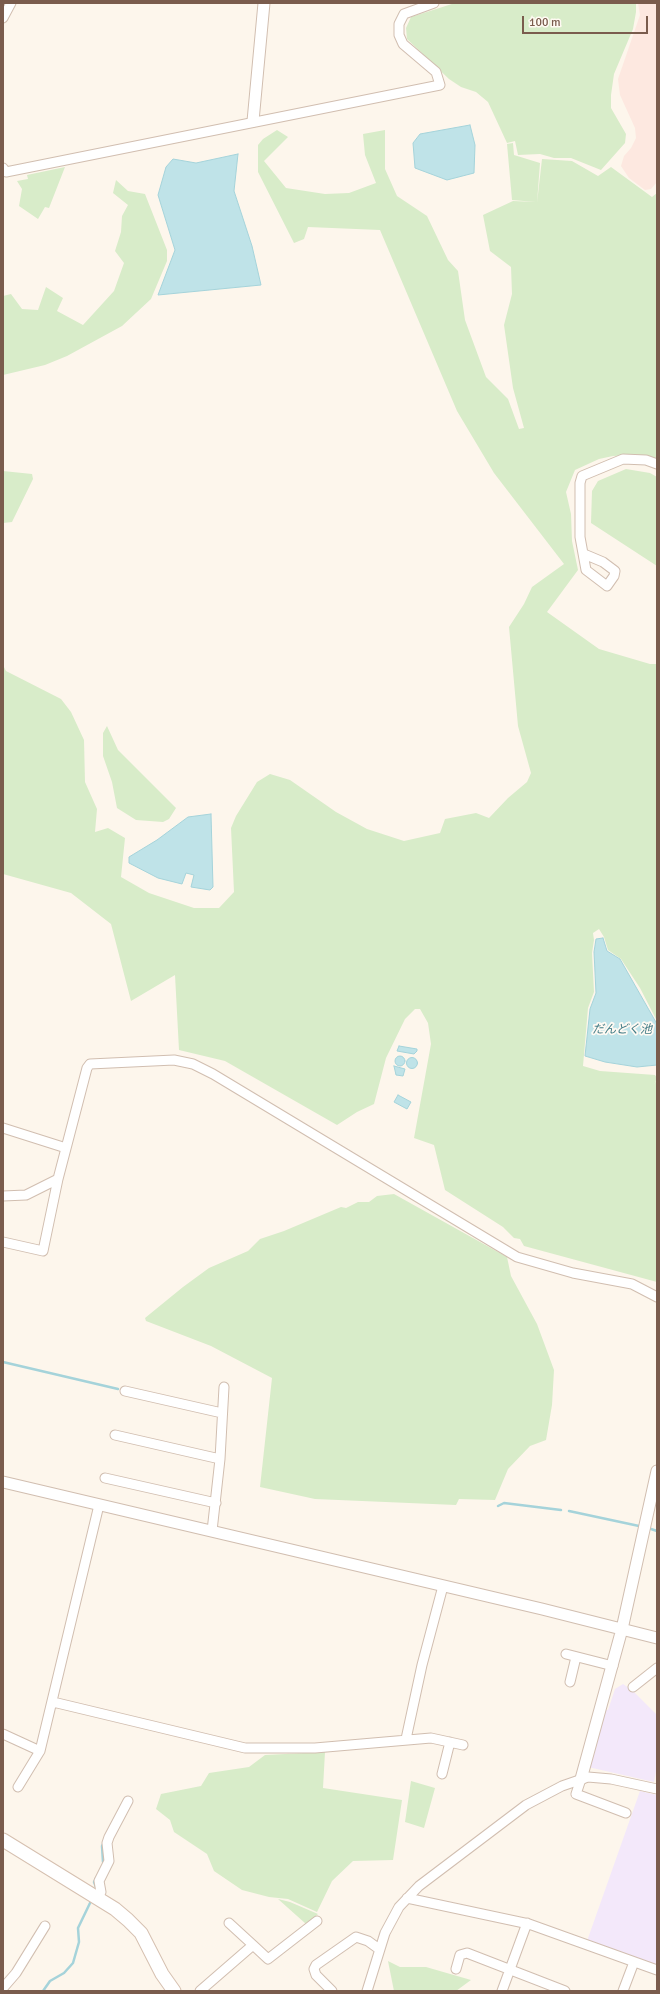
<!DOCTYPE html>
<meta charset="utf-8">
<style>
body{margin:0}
#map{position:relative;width:660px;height:1994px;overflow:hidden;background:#fdf6ec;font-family:Signika,sans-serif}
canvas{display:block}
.frame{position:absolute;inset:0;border:4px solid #7a5c4d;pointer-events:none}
.scale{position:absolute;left:522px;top:16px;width:126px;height:18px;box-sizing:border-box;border:2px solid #7a5c4d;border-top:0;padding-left:5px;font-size:12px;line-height:14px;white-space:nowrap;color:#7a5c4d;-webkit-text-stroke:3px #fffaf3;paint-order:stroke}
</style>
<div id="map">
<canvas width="660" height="1994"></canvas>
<div class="frame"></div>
<div class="scale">100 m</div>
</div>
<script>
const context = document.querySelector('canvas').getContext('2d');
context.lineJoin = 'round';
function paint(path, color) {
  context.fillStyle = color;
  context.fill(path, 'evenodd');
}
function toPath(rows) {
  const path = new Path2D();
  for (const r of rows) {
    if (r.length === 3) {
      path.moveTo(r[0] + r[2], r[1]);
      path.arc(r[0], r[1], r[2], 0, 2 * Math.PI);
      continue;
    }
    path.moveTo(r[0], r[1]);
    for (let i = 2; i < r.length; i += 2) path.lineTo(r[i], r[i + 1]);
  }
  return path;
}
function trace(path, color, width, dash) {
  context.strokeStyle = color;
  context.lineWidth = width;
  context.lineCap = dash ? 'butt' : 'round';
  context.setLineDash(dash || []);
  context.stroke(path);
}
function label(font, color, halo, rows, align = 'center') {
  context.font = font + ' Signika,"Noto Sans JP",sans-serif';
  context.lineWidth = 3.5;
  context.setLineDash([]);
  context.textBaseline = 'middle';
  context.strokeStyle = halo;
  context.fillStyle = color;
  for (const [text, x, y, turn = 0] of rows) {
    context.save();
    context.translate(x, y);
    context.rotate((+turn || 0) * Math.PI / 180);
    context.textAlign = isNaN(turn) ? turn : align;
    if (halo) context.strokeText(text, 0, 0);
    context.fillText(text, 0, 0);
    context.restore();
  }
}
const commercial = toPath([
 [638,3,657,3,657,182,651,189,645,190,629,178,621,166,624,156,631,148,636,138,635,128,620,95,618,79,640,15]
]);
const education = toPath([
 [623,1684,633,1691,657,1715,657,1767,654,1782,588,1767,602,1709,608,1710,615,1689],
 [640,1791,657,1795,657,1966,587,1941]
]);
const green = toPath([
 [455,3,636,3,636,12,633,29,614,74,611,95,611,108,626,134,625,143,601,170,571,158,554,158,540,154,518,155,515,141,507,143,488,102,476,92,461,87,449,79,407,39,406,28,411,17],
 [277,130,288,137,264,161,286,188,325,194,349,193,376,183,365,155,363,134,385,130,385,169,397,196,427,216,448,260,458,271,465,320,486,377,508,399,519,429,524,428,513,388,504,325,512,294,511,267,490,251,483,215,513,201,536,202,512,200,507,144,513,143,514,155,540,163,537,203,542,159,572,161,598,176,611,167,652,197,657,193,657,465,633,455,613,456,599,459,575,470,566,492,571,514,572,541,578,570,547,612,599,649,650,664,657,664,657,1021,640,988,621,959,608,950,604,937,599,929,593,933,594,940,592,953,594,992,588,1008,583,1066,600,1071,655,1075,657,1078,654,1085,657,1079,657,1282,524,1246,520,1239,514,1238,503,1227,445,1190,434,1145,414,1138,431,1044,428,1023,420,1009,415,1009,405,1019,386,1058,374,1104,357,1112,337,1125,225,1061,179,1050,175,975,131,1001,111,924,71,893,3,874,3,665,6,671,61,699,71,712,84,740,85,782,97,809,95,832,108,828,125,838,121,877,149,893,194,908,219,908,234,892,231,828,236,816,257,782,270,774,290,780,336,812,367,829,404,841,440,833,445,819,476,813,489,818,508,798,527,782,531,773,518,726,509,627,524,604,532,587,564,564,494,473,457,411,380,230,308,227,304,239,294,243,258,172,258,145,263,139],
 [65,167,49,208,45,207,38,219,19,206,22,189,17,181,28,179,27,175],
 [116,180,128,191,145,194,167,250,167,261,151,299,122,326,67,356,45,365,3,375,3,296,11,294,22,309,38,310,46,287,63,298,57,311,83,325,114,291,124,263,115,251,121,232,122,216,128,205,113,193],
 [626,469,650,473,657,477,657,566,591,523,592,491,598,481],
 [3,471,32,474,33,479,12,522,3,523],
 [107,726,118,750,176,808,169,819,163,822,136,820,117,808,112,782,103,756,103,733],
 [394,1194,507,1257,511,1276,537,1324,554,1370,552,1405,546,1440,530,1446,508,1469,495,1500,459,1499,456,1505,315,1499,260,1487,272,1378,211,1346,146,1321,145,1318,183,1287,209,1268,248,1251,260,1239,284,1231,341,1207,346,1208,358,1202,369,1202,377,1196],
 [325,1752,323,1788,402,1800,393,1860,353,1861,332,1881,317,1912,288,1899,269,1897,242,1890,214,1871,207,1854,174,1832,170,1820,156,1809,161,1794,201,1786,209,1773,249,1767,265,1755],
 [411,1781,435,1788,424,1828,405,1822],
 [278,1899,290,1902,318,1914,306,1924],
 [388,1961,400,1967,426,1967,471,1980,456,1991,394,1991]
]);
const water = toPath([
 [470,125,475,145,474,173,447,180,415,168,413,143,420,134,470,125],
 [238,154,234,191,252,246,261,285,158,295,175,250,158,195,166,167,173,159,196,163,238,154],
 [211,814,213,887,210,890,191,887,194,875,186,873,182,884,158,878,129,863,129,857,157,840,188,817,211,814],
 [603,938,607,951,620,959,657,1024,657,1065,637,1067,605,1062,585,1056,590,1009,596,993,594,952,596,939,603,938],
 [399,1046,417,1049,417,1051,414,1054,397,1051,399,1046],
 [400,1061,5],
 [412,1063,5.5],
 [394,1066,405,1069,403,1076,396,1075,394,1066],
 [398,1095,411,1102,407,1109,394,1102,398,1095]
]);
const stream = toPath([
 [3,1362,118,1389],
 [498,1506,504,1503,561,1510],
 [569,1511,639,1526],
 [651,1529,657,1531],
 [103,1862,102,1846,104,1842],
 [96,1878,94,1882,96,1887],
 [43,1991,50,1981,64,1973,73,1963,79,1942,78,1928,91,1901]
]);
const minor = toPath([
 [3,18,11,3],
 [3,168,6,172,440,85,436,72,403,44,399,35,399,24,404,14,434,3],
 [584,554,603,562,615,571,614,576,607,586,586,570,580,537,580,483,582,476,623,459,646,460,657,464],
 [3,1128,66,1148],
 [3,1196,26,1195,58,1179],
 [3,1242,43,1251,58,1179,87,1068,90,1064,174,1060,193,1064,213,1074,517,1257,573,1273,632,1284,657,1297],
 [125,1391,222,1413],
 [115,1435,220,1459],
 [105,1478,216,1503],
 [212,1531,220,1459,224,1387],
 [566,1654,613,1666],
 [570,1682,576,1657],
 [633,1687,657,1668],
 [53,1702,245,1748,315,1748,431,1738,463,1745],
 [3,1734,40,1751],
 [406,1739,422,1665,443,1586],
 [442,1774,450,1742],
 [581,1779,576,1794,626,1813],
 [18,1787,40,1751,99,1505],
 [98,1898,101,1892,99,1881,109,1861,107,1843,109,1837,128,1801],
 [407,1898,529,1924,657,1970],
 [229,1923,253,1945],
 [456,1969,460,1955,467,1953,565,1991],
 [3,1988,16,1973,45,1926],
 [200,1991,253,1945,268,1959,317,1921],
 [332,1991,316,1975,314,1969,316,1965,356,1937,368,1941,379,1949],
 [367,1991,385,1933,399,1907,419,1886,526,1805,562,1786,588,1777,611,1779,657,1789],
 [502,1991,527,1923],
 [623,1991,634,1962]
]);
const tertiary = toPath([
 [253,121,264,3],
 [3,1482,542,1609,657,1638],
 [581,1779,622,1629,657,1471]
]);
const secondary = toPath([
 [3,1840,115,1909,128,1920,141,1933,162,1974,174,1991]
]);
const waterNames = [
 ["だんどく池",622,1030]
];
paint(commercial, '#fde8e0');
paint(education, '#f3e8fa');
paint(green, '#d8ecc9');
paint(water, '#bfe3e8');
trace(water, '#a5d3da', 1);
trace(stream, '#a5d3da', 2.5);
trace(minor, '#d1beb0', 11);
trace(tertiary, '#d1beb0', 13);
trace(secondary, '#d6c0b0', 15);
trace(minor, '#fff', 9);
trace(tertiary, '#fff', 11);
trace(secondary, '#fff', 13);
label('italic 12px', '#437c86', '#fffaf3', waterNames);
</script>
